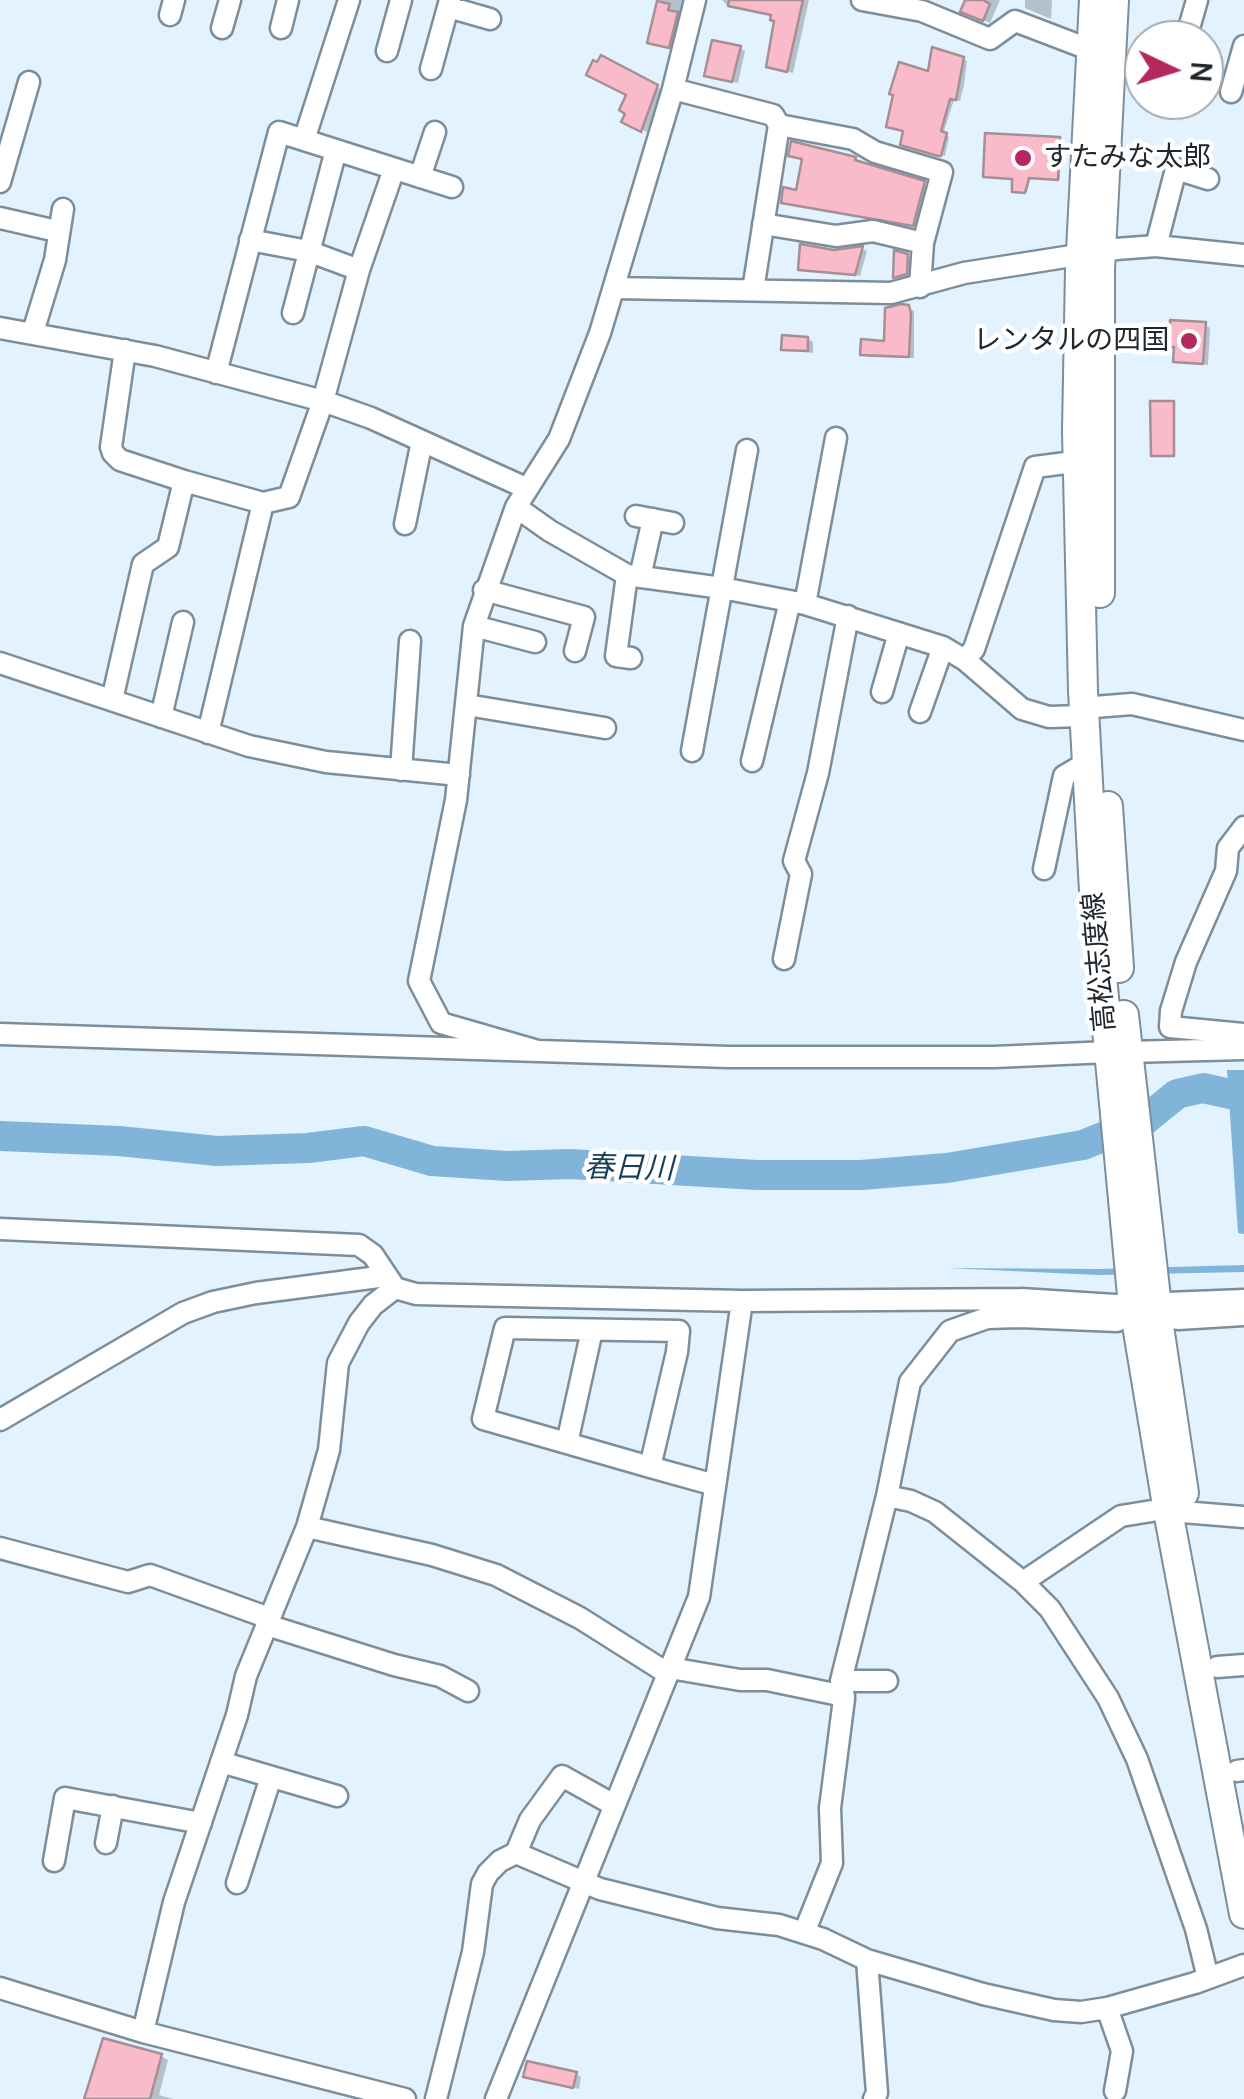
<!DOCTYPE html>
<meta charset="utf-8">
<style>
body{margin:0}
#map{position:relative;width:1244px;height:2099px;overflow:hidden;background:#e2f2fe;font-family:Manrope,sans-serif}
canvas{display:block}
.north{position:absolute;left:1124px;top:20px;width:100px;height:100px;box-sizing:border-box;background:#fff;border:2px solid #a6a9ab;border-radius:50%;rotate:94deg;font-size:28px;font-weight:700;line-height:40px;text-align:center;color:#20282d}
.north::after{content:'';display:block;margin:auto;width:35px;height:45px;background:#b4275f;clip-path:polygon(50% 0,100% 100%,50% 72%,0 100%)}
</style>
<div id="map">
<canvas width="1244" height="2099"></canvas>
<div class="north">N</div>
</div>
<script>
const context = document.querySelector('canvas').getContext('2d');
context.lineJoin = 'round';
function paint(path, color) {
  context.fillStyle = color;
  context.fill(path, 'evenodd');
}
function toPath(rows) {
  const path = new Path2D();
  for (const r of rows) {
    path.moveTo(r[0], r[1]);
    for (let i = 2; i < r.length; i += 2) path.lineTo(r[i], r[i + 1]);
  }
  return path;
}
function trace(path, color, width, dash) {
  context.strokeStyle = color;
  context.lineWidth = width;
  context.lineCap = dash ? 'butt' : 'round';
  context.setLineDash(dash || []);
  context.stroke(path);
}
function label(font, color, halo, rows, align = 'center') {
  context.font = font + ' Manrope,"Noto Sans JP",sans-serif';
  context.lineWidth = 9;
  context.setLineDash([]);
  context.textBaseline = 'middle';
  context.strokeStyle = halo;
  context.fillStyle = color;
  for (const [text, x, y, turn = 0] of rows) {
    context.save();
    context.translate(x, y);
    context.rotate((+turn || 0) * Math.PI / 180);
    context.textAlign = isNaN(turn) ? turn : align;
    if (halo) context.strokeText(text, 0, 0);
    context.fillText(text, 0, 0);
    context.restore();
  }
}
const water = toPath([
 [1227,1070,1244,1070,1244,1234,1238,1233],
 [1244,1265,1244,1272,1098,1275,947,1268,1100,1269]
]);
const shadow = toPath([
 [660,0,688,0,675,49,650,41],
 [722,0,809,0,793,73,769,66,776,22,774,16,728,6],
 [968,0,1000,0,990,23,969,14],
 [1025,0,1052,0,1051,19,1025,8],
 [740,48,745,51,738,83,712,77],
 [602,58,662,90,647,132,625,121,630,95,599,65],
 [963,59,967,61,964,85,960,101,954,100,943,134,949,137,945,156,906,146,930,74],
 [1060,140,1060,179,1031,177,1027,192,1016,192],
 [791,155,856,172,858,161,924,184,930,187,919,228,789,205,783,201,798,193,805,159],
 [863,249,867,251,860,276,800,268,834,252],
 [908,256,914,260,913,277,900,280,894,277],
 [908,308,914,311,914,358,868,357,862,353,886,343],
 [1205,325,1210,328,1208,365,1176,360,1177,349,1171,346],
 [808,339,813,342,813,353,784,349],
 [1173,404,1175,456,1155,456],
 [161,2056,168,2060,159,2095,173,2099,87,2099],
 [576,2074,581,2077,579,2089,526,2076]
]);
const river = toPath([
 [0,1136,119,1141,217,1151,308,1148,364,1141,432,1161,507,1166,570,1164,757,1175,861,1175,947,1168,1083,1145,1145,1120,1177,1094,1203,1088,1244,1097]
]);
const building = toPath([
 [729,0,803,0,787,72,766,67,774,21,770,20,771,15,728,6,729,0],
 [965,0,983,0,990,4,983,21,960,12,965,0],
 [657,1,670,4,668,10,678,12,669,48,647,43,657,1],
 [712,40,741,46,732,82,704,76,712,40],
 [932,47,964,57,956,100,950,99,941,131,947,133,941,156,938,156,900,145,903,131,886,127,893,95,889,94,899,62,928,71,932,47],
 [601,55,658,85,641,132,621,122,625,114,619,110,626,95,586,75,593,60,597,62,601,55],
 [985,133,1060,137,1058,180,1029,178,1025,193,1012,192,1012,179,983,177,985,133],
 [791,141,856,157,855,160,925,181,913,226,781,203,783,187,796,190,802,159,788,156,791,141],
 [800,244,834,250,863,246,855,275,798,270,800,244],
 [894,250,908,254,907,274,893,278,894,250],
 [901,304,909,305,911,314,909,357,860,355,861,339,884,341,885,308,901,304],
 [1170,320,1206,322,1203,364,1173,362,1174,347,1169,347,1170,320],
 [782,335,808,337,808,351,781,350,782,335],
 [1150,401,1174,401,1174,456,1151,456,1150,401],
 [103,2038,162,2054,150,2099,84,2099,103,2038],
 [527,2061,577,2072,573,2088,523,2077,527,2061]
]);
const street = toPath([
 [862,0,922,11,990,39,1015,21,1091,50],
 [448,7,490,19],
 [170,15,174,0],
 [222,28,230,0],
 [281,28,288,0],
 [1186,39,1197,0],
 [387,51,401,0],
 [431,69,450,0],
 [673,89,773,115,779,125],
 [1231,92,1244,46],
 [304,140,349,0],
 [420,177,435,132],
 [0,182,29,82],
 [0,218,48,229],
 [763,224,836,236,873,231,923,243],
 [250,240,308,251,359,270],
 [1156,246,1176,169,1208,179],
 [614,288,891,293,964,273,1116,249,1156,246,1244,255],
 [753,290,779,125,853,139,875,152,942,172,923,243,920,287],
 [293,313,336,150],
 [0,328,155,356,323,401,371,418,526,488],
 [33,332,55,260,63,209],
 [125,350,111,447,113,453,120,460,184,481,263,503,208,733],
 [216,373,279,132,452,187],
 [263,503,289,497,323,401,359,270,394,169],
 [516,507,550,531,627,575,722,588,805,604,943,647,965,660,1022,709,1049,717,1084,716,1094,707,1132,704,1244,730],
 [636,516,673,523],
 [405,524,422,441],
 [627,575,616,656,631,658],
 [640,577,653,519],
 [484,590,584,617,575,651],
 [805,604,836,438],
 [474,626,535,642],
 [965,660,974,649,1035,467,1066,463],
 [0,663,249,746,326,762,459,775],
 [882,692,899,633],
 [112,700,143,564,168,547,184,481],
 [467,705,605,728],
 [920,712,943,647],
 [161,717,183,622],
 [692,751,747,450],
 [752,761,790,601],
 [401,770,410,641],
 [1244,827,1228,848,1226,871,1186,962,1171,1011,1170,1027,1244,1034],
 [1044,869,1064,776,1086,763],
 [784,959,801,874,794,861,818,773,848,616],
 [0,1034,729,1057,994,1057,1109,1052],
 [538,1051,441,1023,419,981,456,800,474,626,516,507,559,439,600,333,673,89,695,0],
 [1128,1052,1244,1049],
 [0,1229,359,1245,373,1255,395,1288,416,1294,742,1301,1021,1299,1115,1305,1244,1300],
 [1020,1317,1117,1321],
 [1178,1319,1244,1315],
 [0,1420,183,1313,213,1302,256,1293,386,1276],
 [567,1443,592,1330],
 [650,1467,677,1352,679,1331,505,1328,483,1419,650,1467,715,1485],
 [887,1496,911,1501,935,1512,1023,1582,1050,1609,1108,1698,1137,1759,1196,1929,1208,1978],
 [307,1527,432,1555,496,1575,580,1618,667,1673],
 [0,1548,128,1582,150,1575,269,1618],
 [1023,1582,1121,1516,1158,1510,1244,1517],
 [267,1625,394,1665,440,1676,468,1691],
 [1217,1667,1244,1665],
 [670,1668,740,1680,767,1680,844,1696],
 [841,1681,887,1681],
 [221,1762,337,1796],
 [1237,1771,1244,1770],
 [106,1843,113,1806],
 [516,1853,600,1889,717,1918,779,1925,823,1939,867,1960,983,1994,1054,2010,1081,2012,1107,2008,1195,1983,1244,1965],
 [54,1861,65,1798,201,1823],
 [237,1883,271,1777],
 [804,1933,832,1863,830,1808,844,1699,841,1681,887,1496,910,1382,950,1331,987,1318,1020,1317,1021,1299],
 [867,1960,877,2093,874,2099],
 [0,1988,143,2032,405,2099],
 [1107,2008,1122,2051,1115,2091],
 [143,2032,174,1902,237,1715,246,1676,307,1527,329,1450,338,1363,359,1323,373,1305,395,1288],
 [436,2099,473,1952,482,1884,488,1873,500,1861,516,1853,530,1820,562,1776,614,1805],
 [496,2099,699,1597,742,1301]
]);
const secondary = toPath([
 [1094,0,1080,270,1077,431,1083,691,1094,891,1132,1295,1168,1511,1244,1914],
 [1100,593,1100,270,1114,0],
 [1108,806,1119,968],
 [1124,1015,1160,1333,1184,1493]
]);
const markers = [
 [1023,158,10,"#b4275f"],
 [1189,341,10,"#b4275f"]
];
const poiNames = [
 ["すたみな太郎",1043,158],
 ["レンタルの四国",1169,341,"right"]
];
const streetNames = [
 ["高松志度線",1100,962,-95]
];
const waterNames = [
 ["春日川",629,1169,1]
];
paint(water, '#81b4d9');
paint(shadow, '#0003');
trace(river, '#81b4d9', 30);
paint(building, '#f9bac9');
trace(building, '#a68f94', 2.5);
trace(street, '#7c8e9b', 25);
trace(secondary, '#7c8e9b', 32);
trace(street, '#fff', 20);
trace(secondary, '#fff', 28);
for (const [x, y, r, color] of markers) {
  const dot = new Path2D();
  dot.arc(x, y, r, 0, 2 * Math.PI);
  context.fillStyle = color;
  context.fill(dot);
  trace(dot, '#fff', 4);
}
label('28px', '#20282d', '#fff', poiNames, 'left');
label('28px', '#20282d', '#fff', streetNames);
label('italic 30px', '#173f59', '#fff', waterNames);
</script>
